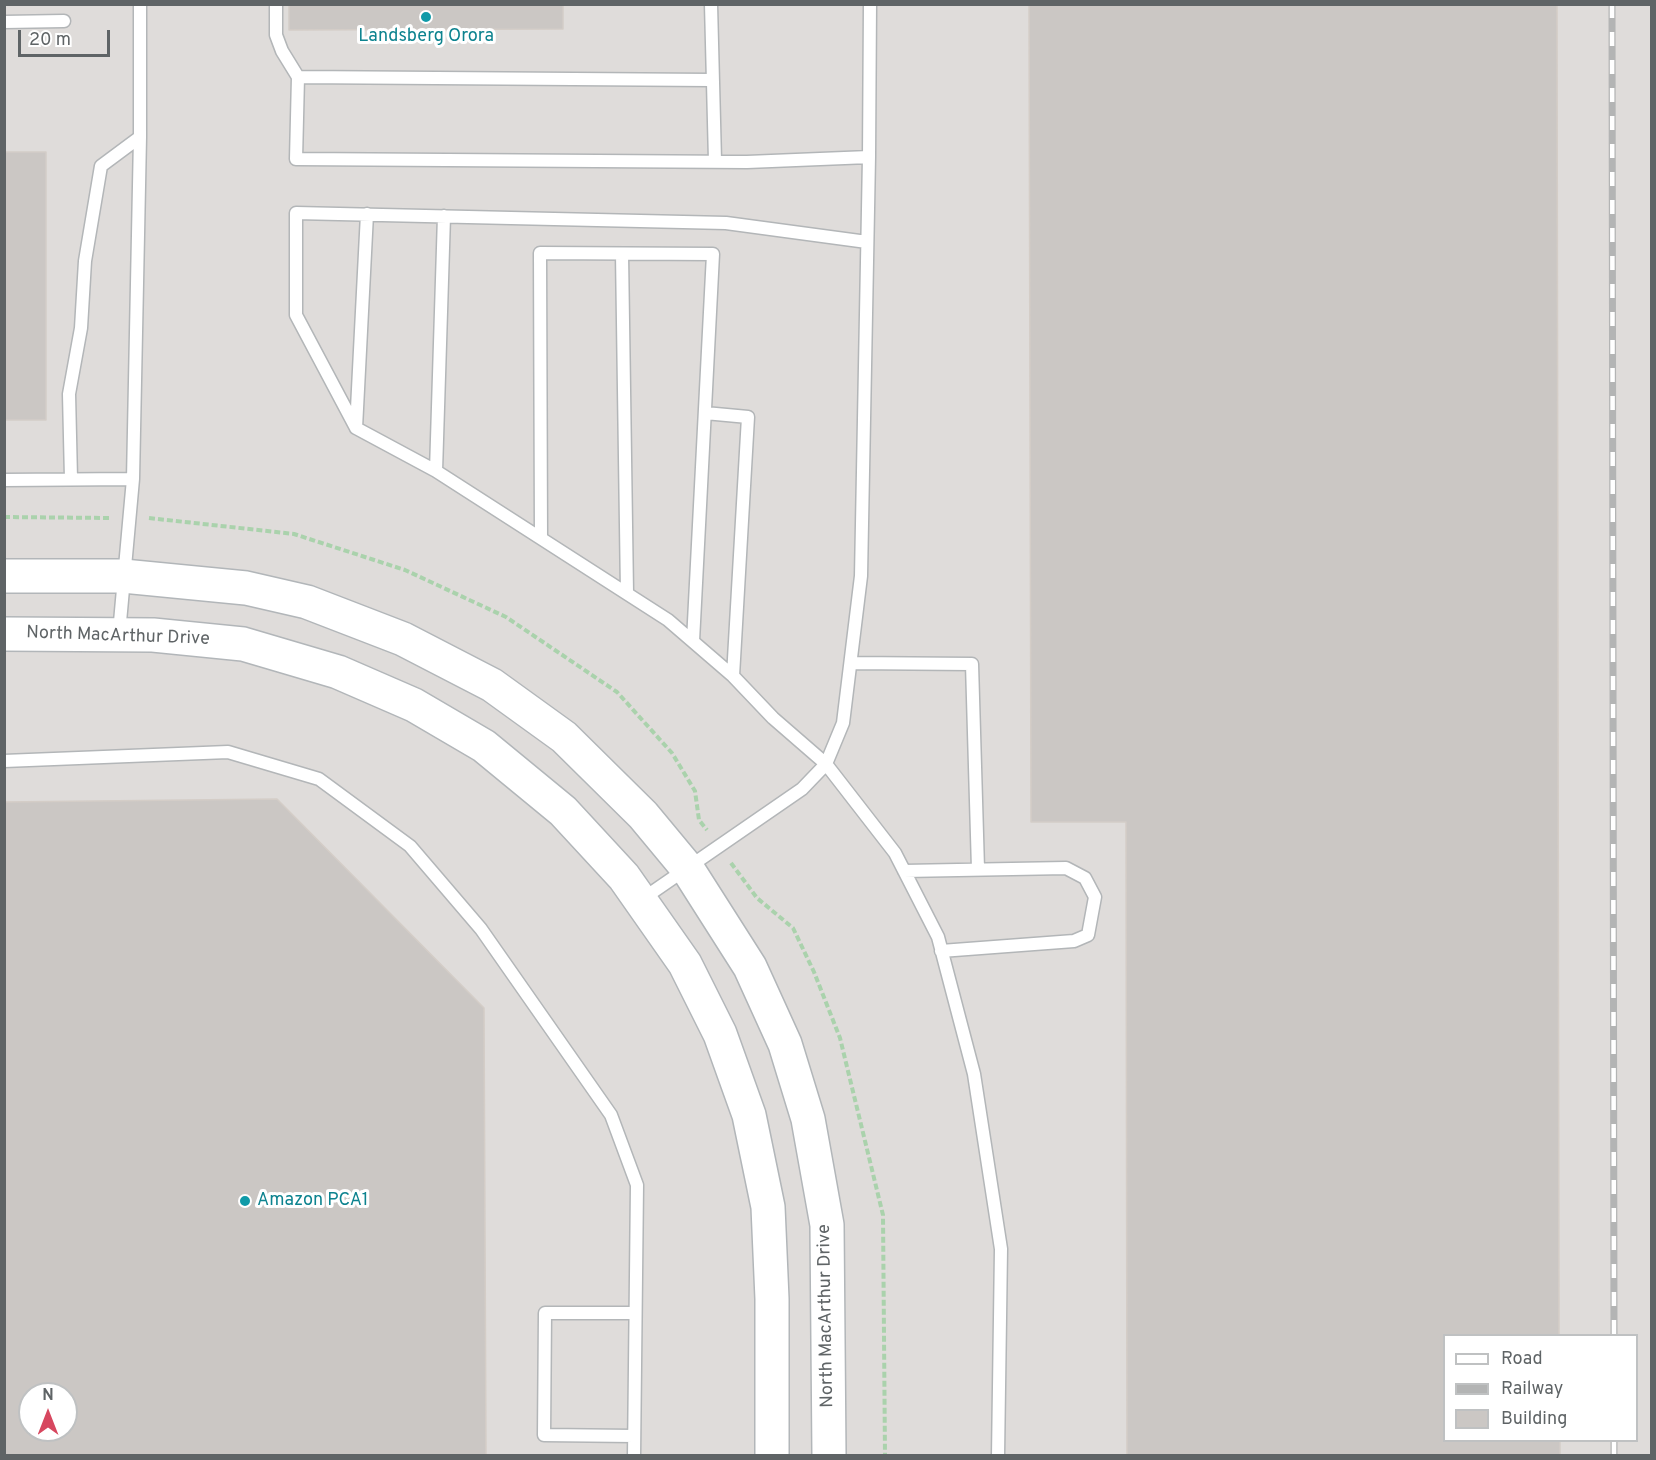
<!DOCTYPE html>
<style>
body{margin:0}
#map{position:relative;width:1656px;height:1460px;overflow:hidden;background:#f0ece8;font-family:Overpass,sans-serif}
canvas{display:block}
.frame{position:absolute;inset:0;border:6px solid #5f6466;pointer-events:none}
.legend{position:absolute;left:1443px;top:1334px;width:195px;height:108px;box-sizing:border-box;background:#fff;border:2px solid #bfc1c2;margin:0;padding:8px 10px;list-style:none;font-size:18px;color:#5f6466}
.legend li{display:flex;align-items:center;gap:12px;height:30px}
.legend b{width:30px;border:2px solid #bfc1c2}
.north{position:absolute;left:18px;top:1382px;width:60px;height:60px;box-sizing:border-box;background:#fff;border:2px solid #bfc1c2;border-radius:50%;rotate:0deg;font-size:16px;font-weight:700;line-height:24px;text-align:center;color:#5f6466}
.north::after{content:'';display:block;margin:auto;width:21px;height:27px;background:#d7475f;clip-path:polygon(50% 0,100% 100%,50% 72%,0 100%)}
.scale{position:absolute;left:18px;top:30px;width:92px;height:27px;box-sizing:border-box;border:3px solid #5f6466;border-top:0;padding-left:8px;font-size:18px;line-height:21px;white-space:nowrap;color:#5f6466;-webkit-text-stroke:4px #fff;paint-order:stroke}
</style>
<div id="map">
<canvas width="1656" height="1460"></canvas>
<div class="frame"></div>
<ul class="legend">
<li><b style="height:8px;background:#fff"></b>Road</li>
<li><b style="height:8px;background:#b3b4b4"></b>Railway</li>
<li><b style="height:16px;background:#cbc7c4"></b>Building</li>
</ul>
<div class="north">N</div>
<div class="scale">20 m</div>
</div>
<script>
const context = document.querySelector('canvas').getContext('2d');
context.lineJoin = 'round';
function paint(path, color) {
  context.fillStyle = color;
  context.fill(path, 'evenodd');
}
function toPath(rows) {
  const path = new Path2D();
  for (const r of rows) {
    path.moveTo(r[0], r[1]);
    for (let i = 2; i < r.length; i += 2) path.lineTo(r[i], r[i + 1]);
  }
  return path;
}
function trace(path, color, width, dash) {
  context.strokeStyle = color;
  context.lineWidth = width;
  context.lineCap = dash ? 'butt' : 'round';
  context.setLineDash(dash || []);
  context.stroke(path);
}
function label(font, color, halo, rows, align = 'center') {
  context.font = font + ' Overpass,sans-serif';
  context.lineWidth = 6;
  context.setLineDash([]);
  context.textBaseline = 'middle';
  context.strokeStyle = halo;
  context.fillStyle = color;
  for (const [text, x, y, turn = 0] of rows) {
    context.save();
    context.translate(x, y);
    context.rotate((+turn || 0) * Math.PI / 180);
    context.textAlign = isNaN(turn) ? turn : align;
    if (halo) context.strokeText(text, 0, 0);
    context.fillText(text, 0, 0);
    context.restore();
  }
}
const industrial = toPath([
 [5,5,1651,5,1651,1455,5,1456],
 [1444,1336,1636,1336,1636,1440,1444,1440],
 [30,1394,66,1394,66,1430,30,1430]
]);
const building = toPath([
 [289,4,563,4,563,29,289,30,289,4],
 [1029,4,1557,4,1559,1336,1444,1336,1444,1440,1560,1440,1560,1456,1127,1456,1126,822,1031,822,1029,4],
 [4,152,46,152,46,420,4,420,4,152],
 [277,799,484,1008,486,1456,4,1456,4,802,277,799],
 [30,1394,66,1394,66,1430,30,1430,30,1394]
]);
const path = toPath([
 [4,517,109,518],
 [149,518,294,534,405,570,506,617,617,692,672,753,695,791,699,820,707,830],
 [731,863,757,898,793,928,814,972,840,1038,883,1215,885,1456]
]);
const lane = toPath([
 [276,4,276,35,282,51,298,77,296,159,747,162,869,157,861,576,843,723,826,764,802,789,641,900],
 [711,4,715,161],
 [4,22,64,21],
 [298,77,711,80],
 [869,157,870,4],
 [367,214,356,428,436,471,444,216],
 [622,254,627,593],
 [705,413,748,417,733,676],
 [356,428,296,315,296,213,726,223,867,242],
 [436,471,668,620,733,676,773,718,826,764,895,853,938,937,974,1074,1001,1249,998,1456],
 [71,479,69,394,81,328,85,261,101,166,140,137],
 [4,480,133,479],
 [541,538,540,253,713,254,693,641],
 [119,633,133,479,140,137,140,4],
 [851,663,972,664,978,869],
 [4,761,228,752,319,779,410,846,481,929,611,1115,637,1185,634,1456],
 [904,871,1066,868,1085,878,1095,897,1088,935,1074,941,941,951],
 [634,1436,544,1435,545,1313,635,1313]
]);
const secondary = toPath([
 [4,576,123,576,246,588,307,602,403,639,492,685,564,737,643,815,687,868,750,967,785,1044,808,1119,827,1225,829,1456],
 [4,634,153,635,243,644,338,672,414,705,484,746,563,811,624,877,685,964,720,1034,749,1115,768,1207,772,1299,772,1456]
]);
const rail = toPath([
 [1612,4,1614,1336],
 [1614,1440,1614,1456]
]);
const markers = [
 [426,17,6,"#0f9aa8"],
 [245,1201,6,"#0f9aa8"]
];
const cultureNames = [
 ["Landsberg Orora",426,37],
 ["Amazon PCA1",257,1201,"left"]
];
const streetNames = [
 ["North MacArthur Drive",118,637,2],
 ["North MacArthur Drive",827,1316,-91]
];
paint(industrial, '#dfdcda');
paint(building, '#cbc7c4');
trace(building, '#d4cdc7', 1.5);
trace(lane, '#b3b6b8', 15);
trace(secondary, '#b2b6b9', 36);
trace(path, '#aad2ac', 4, [6, 3]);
trace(lane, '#fff', 12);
trace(secondary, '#fff', 33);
trace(rail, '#b3b4b4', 7);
trace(rail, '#fff', 4.5, [14]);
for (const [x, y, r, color] of markers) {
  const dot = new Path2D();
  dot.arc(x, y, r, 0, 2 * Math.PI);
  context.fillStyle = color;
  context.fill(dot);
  trace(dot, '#fff', 2);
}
label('18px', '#0d838f', '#fff', cultureNames);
label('18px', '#5f6466', '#fff', streetNames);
</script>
